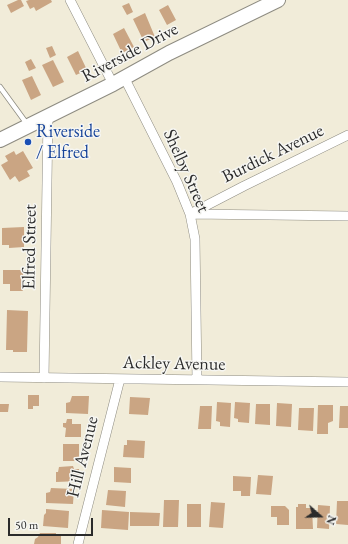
<!DOCTYPE html>
<style>
body{margin:0}
#map{position:relative;width:348px;height:544px;overflow:hidden;background:#f1ecd9;font-family:"EB Garamond",serif}
canvas{display:block}
.north{position:absolute;left:300px;top:496px;width:40px;height:40px;-webkit-text-stroke:3px #f6f6f2;paint-order:stroke;rotate:110deg;font-size:11px;font-weight:700;line-height:16px;text-align:center;color:#2b2b2b}
.north::after{content:'';display:block;margin:auto;width:14px;height:18px;background:#2b2b2b;clip-path:polygon(50% 0,100% 100%,50% 72%,0 100%)}
.scale{position:absolute;left:8px;top:518px;width:85px;height:18px;box-sizing:border-box;border:2px solid #2b2b2b;border-top:0;padding-left:5px;font-size:12px;line-height:14px;white-space:nowrap;color:#2b2b2b;-webkit-text-stroke:3px #f6f6f2;paint-order:stroke}
</style>
<div id="map">
<canvas width="348" height="544"></canvas>
<div class="north">N</div>
<div class="scale">50 m</div>
</div>
<script>
const context = document.querySelector('canvas').getContext('2d');
context.lineJoin = 'round';
function paint(path, color) {
  context.fillStyle = color;
  context.fill(path, 'evenodd');
}
function toPath(rows) {
  const path = new Path2D();
  for (const r of rows) {
    path.moveTo(r[0], r[1]);
    for (let i = 2; i < r.length; i += 2) path.lineTo(r[i], r[i + 1]);
  }
  return path;
}
function trace(path, color, width, dash) {
  context.strokeStyle = color;
  context.lineWidth = width;
  context.lineCap = dash ? 'butt' : 'round';
  context.setLineDash(dash || []);
  context.stroke(path);
}
function label(font, color, halo, rows, align = 'center') {
  context.font = font + ' "EB Garamond",serif';
  context.lineWidth = 3;
  context.setLineDash([]);
  context.textBaseline = 'middle';
  context.strokeStyle = halo;
  context.fillStyle = color;
  for (const [text, x, y, turn = 0] of rows) {
    context.save();
    context.translate(x, y);
    context.rotate((+turn || 0) * Math.PI / 180);
    context.textAlign = isNaN(turn) ? turn : align;
    if (halo) context.strokeText(text, 0, 0);
    context.fillText(text, 0, 0);
    context.restore();
  }
}
const building = toPath([
 [18,0,21,0,24,6,11,13,7,5],
 [29,0,51,0,52,2,36,11,34,7,30,9,26,1],
 [129,3,133,12,127,15,122,6],
 [168,5,176,20,167,25,159,10],
 [145,13,155,37,144,42,133,19],
 [124,28,134,47,122,53,113,34],
 [52,46,56,55,50,58,46,48],
 [78,51,87,70,76,75,67,57],
 [31,59,36,68,29,71,25,62],
 [53,60,64,82,53,87,42,65],
 [32,76,41,95,31,100,22,80],
 [14,151,16,155,23,151,33,168,27,171,30,176,19,182,15,176,10,180,1,165,8,161,5,156],
 [24,227,24,247,9,248,9,245,2,245,2,228],
 [3,270,23,270,23,291,10,291,10,284,3,284],
 [7,310,28,311,27,352,13,352,13,350,6,350],
 [28,395,39,395,39,406,33,406,33,409,28,409],
 [72,396,89,396,88,414,66,413,66,403,70,402],
 [130,397,150,398,148,415,129,414],
 [217,402,231,403,230,427,220,426,220,422,216,421],
 [235,402,250,403,249,423,238,422,238,419,234,418],
 [277,403,292,404,291,427,276,426],
 [0,404,9,404,8,412,0,412],
 [256,404,270,404,270,425,255,424],
 [318,405,333,405,333,421,328,423,328,434,317,434],
 [200,406,212,406,211,429,198,429],
 [340,406,348,406,348,428,339,428],
 [299,408,314,408,313,431,298,430],
 [67,419,72,419,72,424,81,424,81,437,65,437,66,428,63,427,63,423,66,423],
 [127,440,145,441,144,458,123,457,124,445,127,445],
 [63,444,79,444,79,461,63,461],
 [73,466,74,469,79,469,80,481,56,482,56,472,58,472,59,467],
 [114,467,131,468,131,483,114,482],
 [258,475,273,476,271,495,256,494],
 [233,476,251,477,250,496,241,496,241,491,233,491],
 [51,488,74,489,73,504,46,503,46,493,50,492],
 [108,490,126,491,125,507,106,505],
 [164,500,179,500,178,527,163,527],
 [337,501,348,501,348,525,336,524],
 [211,502,225,503,223,528,209,527],
 [187,504,201,504,201,527,187,527],
 [298,504,306,504,306,508,312,508,313,529,296,529,296,507,298,507],
 [318,505,330,506,329,529,317,528],
 [271,506,285,506,289,510,289,525,277,525,277,517,271,517],
 [46,509,69,511,68,528,43,526,44,515,46,513],
 [102,510,129,512,128,530,101,528],
 [130,512,160,513,159,526,130,526],
 [40,533,56,533,56,535,61,535,61,544,34,544,35,539,38,537]
]);
const lane = toPath([
 [0,87,27,124]
]);
const street = toPath([
 [70,0,113,84],
 [124,77,177,182,190,214,195,239,197,380],
 [190,214,244,186,348,135],
 [192,214,348,216],
 [0,377,348,382],
 [44,378,48,116],
 [78,544,120,379]
]);
const primary = toPath([
 [0,140,113,84,169,53,278,0]
]);
const markers = [
 [28,142,4,"#1a4fb4"]
];
const streetNames = [
 ["Riverside Drive",130,53,-28],
 ["Burdick Avenue",273,154,-26],
 ["Shelby Street",186,171,66],
 ["Elfred Street",30,247,-89],
 ["Ackley Avenue",174,364,1],
 ["Hill Avenue",83,457,-76]
];
const transitNames = [
 ["Riverside",36,132],
 ["/ Elfred",36,153]
];
paint(building, '#caa583');
trace(lane, '#8e8c82', 6);
trace(street, '#8e8c82', 10);
trace(primary, '#8e8c82', 16);
trace(lane, '#fff', 4.5);
trace(street, '#fff', 9);
trace(primary, '#fff', 14);
for (const [x, y, r, color] of markers) {
  const dot = new Path2D();
  dot.arc(x, y, r, 0, 2 * Math.PI);
  context.fillStyle = color;
  context.fill(dot);
  trace(dot, '#f6f6f2', 1.5);
}
label('18px', '#2b2b2b', '#f6f6f2', streetNames);
label('18px', '#164399', '#f6f6f2', transitNames, 'left');
</script>
